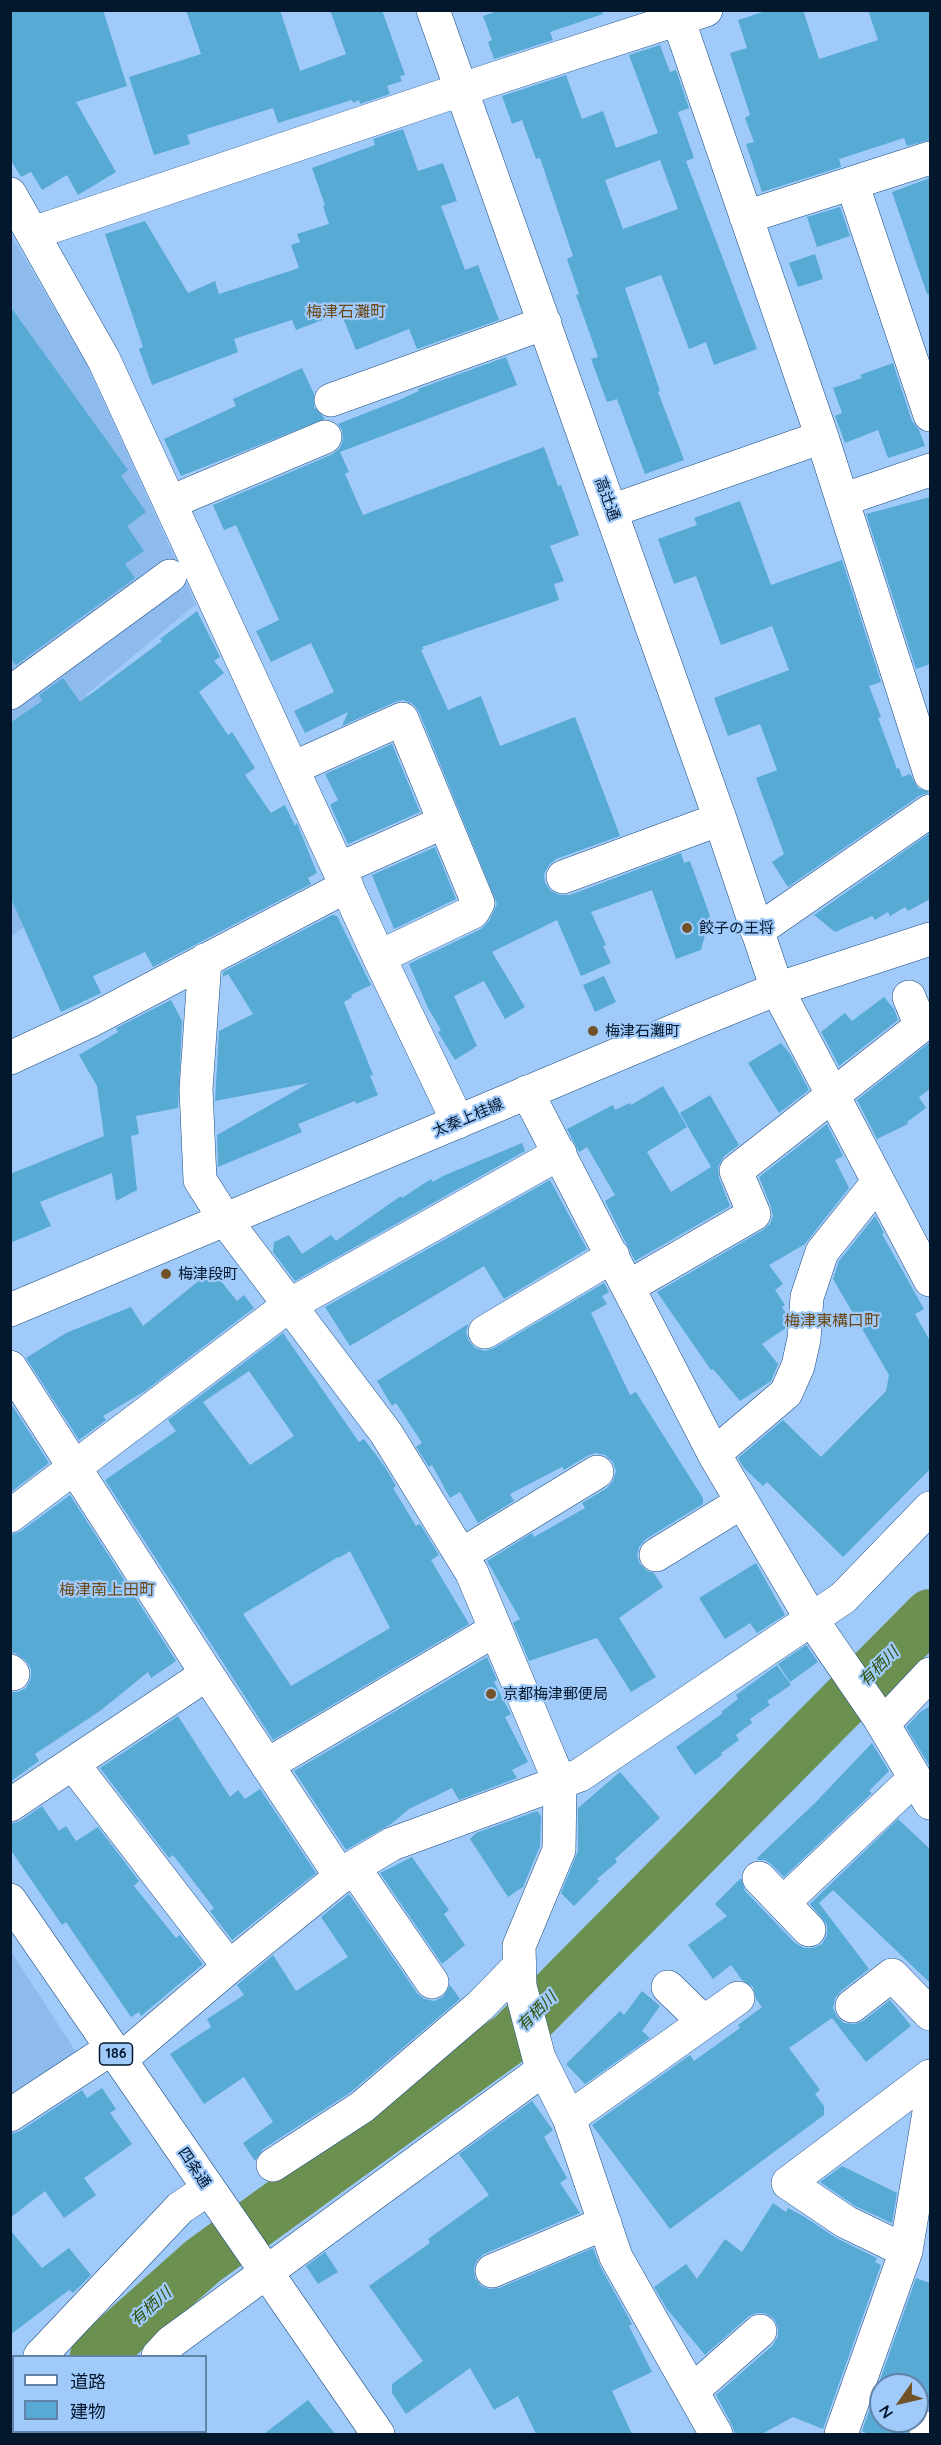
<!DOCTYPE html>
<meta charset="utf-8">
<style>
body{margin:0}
#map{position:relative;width:941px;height:2445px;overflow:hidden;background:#a0cafa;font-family:Quicksand,"Noto Sans JP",sans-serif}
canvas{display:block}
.frame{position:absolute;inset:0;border:12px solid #04182d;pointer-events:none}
.legend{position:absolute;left:12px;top:2355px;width:195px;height:78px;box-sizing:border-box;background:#a0cafa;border:2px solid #6283a8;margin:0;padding:8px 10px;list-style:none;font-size:18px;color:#04182d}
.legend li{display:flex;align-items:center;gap:12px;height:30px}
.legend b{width:30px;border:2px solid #6283a8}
.north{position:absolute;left:869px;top:2373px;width:60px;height:60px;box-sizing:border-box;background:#a0cafa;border:2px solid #6283a8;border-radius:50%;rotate:236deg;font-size:16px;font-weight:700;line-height:24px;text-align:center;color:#04182d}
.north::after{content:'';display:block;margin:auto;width:21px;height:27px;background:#725228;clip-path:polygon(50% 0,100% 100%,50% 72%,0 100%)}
</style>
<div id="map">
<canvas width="941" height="2445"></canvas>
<div class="frame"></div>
<ul class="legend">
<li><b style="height:8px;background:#fff"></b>道路</li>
<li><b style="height:16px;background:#57aad4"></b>建物</li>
</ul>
<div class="north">N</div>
</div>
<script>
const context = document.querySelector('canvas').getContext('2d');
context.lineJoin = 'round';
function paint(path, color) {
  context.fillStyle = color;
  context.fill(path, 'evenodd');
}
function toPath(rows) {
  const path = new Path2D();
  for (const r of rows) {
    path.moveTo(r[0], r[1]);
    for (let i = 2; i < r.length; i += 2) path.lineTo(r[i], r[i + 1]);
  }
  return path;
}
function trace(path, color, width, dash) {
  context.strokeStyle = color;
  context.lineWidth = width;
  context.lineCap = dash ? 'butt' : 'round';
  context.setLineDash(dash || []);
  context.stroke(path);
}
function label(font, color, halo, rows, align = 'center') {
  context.font = font + ' Quicksand,"Noto Sans JP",sans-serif';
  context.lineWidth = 4.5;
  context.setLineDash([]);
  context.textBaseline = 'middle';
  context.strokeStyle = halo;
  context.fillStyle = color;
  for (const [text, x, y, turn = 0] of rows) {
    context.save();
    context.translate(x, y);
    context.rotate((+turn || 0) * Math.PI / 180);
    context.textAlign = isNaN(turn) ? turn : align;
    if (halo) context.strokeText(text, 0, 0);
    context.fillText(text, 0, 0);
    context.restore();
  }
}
const built = toPath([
 [10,233,86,363,196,604,86,695,179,824,11,936],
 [10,1950,78,2055,10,2101]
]);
const river = toPath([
 [96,2356,203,2261,513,2036,930,1615],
 [30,2434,32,2432]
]);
const building = toPath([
 [10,10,103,10,127,86,76,102,116,172,78,195,67,175,42,190,31,172,21,177,10,159],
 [186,10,280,10,300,71,346,54,330,10,382,10,405,75,400,76,402,81,387,86,390,94,360,104,359,100,353,103,352,100,278,123,273,108,187,135,190,144,154,155,129,77,201,54],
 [500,10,602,10,603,14,550,32,553,40,494,59,488,42,492,40,483,16],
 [769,10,803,10,819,59,878,40,868,10,930,10,930,140,907,146,904,138,839,159,841,167,762,192,746,144,754,142,745,118,750,115,730,53,747,48,738,20],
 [660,45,670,72,676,70,689,108,678,112,694,158,686,161,757,349,714,365,706,342,689,349,661,275,625,288,660,391,658,392,684,460,645,474,617,399,607,402,591,359,598,357,576,295,579,294,567,259,573,256,540,158,536,159,522,120,512,124,502,96,566,75,582,119,603,111,616,148,658,133,629,55],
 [660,160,678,209,623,229,605,180],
 [403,129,418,171,443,163,457,201,441,206,465,270,478,265,499,320,417,349,409,329,356,350,341,313,296,330,292,320,234,339,238,352,152,385,139,349,143,347,105,234,145,221,188,293,215,281,219,294,299,268,291,245,300,242,297,234,329,224,323,206,325,205,312,168,375,145,373,139],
 [930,178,930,294,927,294,892,192],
 [840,207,850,236,817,247,807,217],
 [815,254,823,279,798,287,789,263],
 [10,306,128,470,121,476,146,512,127,526,144,551,125,564,135,578,16,665,10,657],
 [506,357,517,385,340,452,349,472,345,474,363,515,544,447,558,486,561,485,579,535,550,546,564,581,554,584,559,600,422,647,424,649,421,650,448,710,481,696,500,746,575,717,620,836,556,859,549,865,544,874,545,883,551,891,559,895,570,895,681,853,684,863,690,861,710,916,701,950,676,959,652,890,591,912,606,945,603,946,611,963,581,976,557,920,492,952,525,1007,505,1019,484,981,454,996,477,1046,455,1060,438,1032,441,1030,428,1008,409,964,481,929,489,921,497,904,419,712,413,704,403,700,395,702,342,726,348,712,305,733,294,711,334,692,311,643,271,662,256,631,279,620,236,525,224,530,213,505,333,454,340,448,343,440,342,430,338,424,399,400,419,391,418,389],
 [893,363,912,421,919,430,925,446,888,458,878,430,845,443,835,416,842,413,833,388,862,378,860,375],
 [302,368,314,394,314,407,325,419,181,476,164,439,236,406,233,399],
 [930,497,930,664,916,669,866,514],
 [740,501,771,585,842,560,881,682,869,686,881,717,878,718,897,769,899,768,902,777,910,774,918,788,930,792,919,796,788,887,772,862,784,854,756,778,777,770,760,724,728,736,714,698,789,670,772,626,721,645,696,576,674,584,658,539,697,525,694,518],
 [197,611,220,657,214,661,224,673,199,692,228,735,232,732,255,768,245,775,271,813,285,805,295,826,297,823,317,873,308,878,311,884,153,967,145,952,93,976,101,993,61,1012,10,896,10,723,42,701,39,695,63,678,80,702,162,641,160,639],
 [392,744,420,812,348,844,330,805,338,800,325,774],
 [930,833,930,899,908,911,905,907,890,916,888,912,875,920,872,916,835,932,814,915],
 [435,847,456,899,394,929,372,875],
 [332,915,337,916,371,985,351,995,352,997,344,1002,373,1075,370,1076,378,1095,356,1104,355,1101,298,1124,302,1132,218,1167,217,1135,309,1083,215,1101,219,1031,253,1014,228,974,223,977,223,972],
 [604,976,616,1002,595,1012,583,985],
 [884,997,894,1009,898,1020,839,1066,821,1032,845,1013,852,1021],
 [171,1000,182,1021,178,1108,136,1116,139,1134,131,1136,137,1190,116,1201,112,1173,40,1202,51,1226,10,1243,10,1174,104,1136,97,1086,79,1055,118,1032,116,1028],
 [930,1042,930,1089,919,1097,926,1108,907,1122,908,1124,877,1139,857,1100],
 [781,1043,790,1054,809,1090,779,1113,748,1063],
 [663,1086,687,1127,647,1152,671,1192,711,1167,680,1113,710,1095,739,1145,724,1156,718,1167,719,1178,730,1206,635,1261,605,1201,615,1195,587,1147,579,1152,567,1129,613,1105,615,1110,630,1103,631,1105],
 [827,1124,843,1156,835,1160,849,1188,805,1244,769,1265,783,1284,775,1290,785,1305,782,1307,787,1315,786,1328,762,1344,778,1364,771,1381,740,1401,713,1369,711,1370,657,1292,763,1230,770,1224,773,1216,771,1207,759,1177],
 [522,1143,525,1151,295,1281,273,1252,274,1242,289,1235,302,1254,331,1235,336,1241,401,1196,402,1198,431,1179,433,1182,443,1176],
 [550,1180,587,1249,504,1299,484,1266,350,1346,325,1307],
 [875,1216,884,1233,882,1234,924,1309,915,1314,930,1341,930,1469,843,1557,767,1482,763,1486,744,1468,738,1458,783,1420,821,1457,886,1391,889,1375,833,1279,839,1261],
 [212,1270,237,1301,244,1295,254,1308,145,1391,103,1416,106,1420,79,1440,26,1358,66,1333,131,1307,143,1326],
 [604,1283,609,1292,602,1296,607,1304,591,1313,630,1395,636,1392,703,1498,703,1504,646,1539,639,1547,637,1556,640,1564,647,1571,654,1573,663,1587,619,1618,656,1677,631,1692,597,1638,529,1661,513,1623,520,1619,487,1561,532,1533,534,1537,585,1508,582,1503,607,1488,613,1481,616,1471,613,1462,605,1455,596,1453,587,1456,564,1470,562,1467,510,1494,514,1501,478,1523,460,1492,450,1498,432,1465,429,1467,416,1447,422,1443,396,1403,392,1406,377,1381,468,1324,466,1333,469,1341,475,1348,485,1351,494,1348],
 [283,1333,359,1442,364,1439,385,1467,396,1486,393,1488,416,1526,420,1524,439,1555,431,1560,469,1624,273,1740,105,1480,176,1431,168,1420],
 [249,1371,294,1436,250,1465,203,1402],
 [350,1551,390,1628,291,1686,243,1614,338,1557,339,1558],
 [10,1402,49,1463,11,1492,10,1491],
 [70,1495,176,1661,151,1678,148,1672,100,1711,35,1754,39,1761,10,1782,10,1692,18,1692,26,1688,31,1678,31,1669,26,1661,15,1653,10,1653,10,1535,21,1531],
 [756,1563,785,1615,757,1633,750,1623,725,1639,699,1598],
 [806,1645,818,1662,790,1682,778,1664],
 [487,1657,497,1680,494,1682,511,1714,505,1717,528,1762,512,1770,517,1778,459,1800,452,1788,409,1809,391,1824,346,1850,294,1771],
 [777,1665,791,1685,767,1701,770,1705,750,1719,752,1723,736,1735,739,1740,721,1753,722,1755,695,1775,676,1747,723,1713,721,1712,738,1699,736,1695],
 [930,1706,930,1767,906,1727,920,1712],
 [178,1716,230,1797,238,1790,245,1799,260,1789,316,1873,232,1940,210,1911,214,1908,173,1855,169,1858,100,1768],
 [872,1743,889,1771,869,1791,872,1793,784,1877,772,1865,765,1860,758,1860,757,1858,816,1802],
 [620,1772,660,1818,615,1859,617,1862,597,1879,599,1881,574,1906,561,1893,578,1851,578,1808],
 [42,1806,59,1831,66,1826,76,1841,98,1827,139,1881,134,1886,176,1938,180,1935,203,1964,141,2016,139,2012,131,2017,66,1922,62,1925,10,1849,10,1824,20,1821],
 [537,1811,541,1816,540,1846,523,1887,508,1897,470,1839,476,1833],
 [898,1819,930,1849,930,1983,833,1890,819,1903,869,1969,841,1991,835,1998,833,2008,837,2017,844,2023,855,2024,863,2021,890,2000,911,2026,866,2062,832,2018,789,2048,820,2090,815,2094,824,2106,824,2115,670,2229,592,2125,690,2055,694,2061,740,2028,738,2025,762,2007,756,1999,753,1987,742,1980,731,1965,713,1979,688,1945,727,1916,715,1904,741,1878,745,1891,795,1943,804,1948,813,1948,822,1944,827,1935,827,1925,810,1904],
 [412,1857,449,1910,444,1914,465,1945,442,1964,380,1873],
 [349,1894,417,1993,424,1999,434,2001,443,1997,450,1985,460,1999,351,2092,263,2149,255,2161,243,2143,273,2122,244,2077,204,2104,170,2054,211,2027,207,2019,244,1995,237,1985,273,1955,296,1991,348,1957,321,1917],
 [642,1991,660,2006,642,2031,650,2038,585,2084,566,2064,620,2011,624,2015],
 [102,2088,116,2109,110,2113,132,2144,84,2178,96,2195,64,2218,45,2191,10,2218,10,2134,20,2131,82,2090,87,2098],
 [532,2101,553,2130,544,2137,567,2178,560,2183,580,2213,484,2254,477,2260,474,2268,475,2278,481,2286,489,2289,499,2288,593,2248,600,2266,632,2324,629,2326,652,2372,612,2391,632,2434,536,2434,518,2396,494,2410,470,2368,406,2414,392,2393,392,2384,423,2361,369,2286,430,2243,428,2239,489,2195,459,2154],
 [842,2166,897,2193,892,2223,855,2206,820,2182],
 [773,2203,786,2212,788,2208,803,2216,838,2239,877,2258,875,2262,881,2265,823,2429,793,2417,762,2434,735,2434,732,2425,716,2395,773,2345,778,2336,778,2328,774,2319,765,2313,756,2313,748,2317,705,2355,667,2309,654,2287,686,2264,697,2279,725,2239,742,2252],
 [10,2230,42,2268,69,2248,91,2275,73,2293,69,2290,10,2335],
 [325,2252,338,2272,318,2284,306,2266],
 [916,2278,930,2283,930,2401,925,2410,917,2415,917,2385,881,2385,881,2421,912,2421,908,2434,868,2434,862,2431],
 [308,2400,335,2434,264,2434]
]);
const minor = toPath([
 [433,10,720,819,777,989,930,1280],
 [675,10,822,437,930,774],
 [852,183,930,415],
 [10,194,104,360,379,957,458,1122],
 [746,217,930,158],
 [33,233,484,82,706,10],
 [331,400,545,323],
 [842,500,930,470],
 [171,502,325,437],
 [611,511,822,437],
 [10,693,170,576],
 [293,768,402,719,478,903,473,912,379,957],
 [339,869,444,822],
 [563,877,720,819],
 [757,931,930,811],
 [205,960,196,1089,200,1180,226,1221,386,1433,461,1555,472,1573,560,1783,559,1850,519,1946,520,1986,539,2058,569,2118,616,2257,716,2434],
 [10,1058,92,1020,347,886],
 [527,1092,714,1454,812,1620,880,1719,930,1803],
 [628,1287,754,1214,736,1171,921,1026,909,997],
 [485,1332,613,1256],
 [10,1367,207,1674,341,1877],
 [714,1454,786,1393,798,1366,804,1339,807,1297,822,1252,878,1182],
 [10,1516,288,1306,560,1153],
 [461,1555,597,1472],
 [656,1555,742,1502],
 [10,1671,13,1674],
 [883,1724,930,1674],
 [73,1764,229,1967],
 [267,1765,495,1630],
 [10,1805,207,1674],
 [354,1868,432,1982],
 [759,1878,809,1930],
 [783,1903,915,1778],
 [668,1987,704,2022],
 [852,2006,892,1975,930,2014],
 [120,2060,229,1967,350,1869,392,1844,580,1775,843,1598,930,1508],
 [10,2115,112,2048],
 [569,2118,738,1998],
 [273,2165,362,2107,480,2006,520,1965],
 [906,2251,846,2222,788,2183,930,2076],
 [492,2271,605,2223],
 [40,2356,180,2208,208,2189],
 [158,2356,171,2342,544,2069],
 [692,2391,760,2331],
 [10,2392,14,2389],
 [92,2434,94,2432],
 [841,2434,906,2251,930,2106],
 [926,2434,930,2428]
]);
const major = toPath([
 [10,1310,695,1022,777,989,930,939],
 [10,1900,378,2434]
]);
const markers = [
 [687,928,6,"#725228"],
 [593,1031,6,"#725228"],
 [166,1274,6,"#725228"],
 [491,1694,6,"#725228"]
];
const shields = [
 [116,2054,33]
];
const shieldNames = [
 ["186",116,2054]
];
const streetNames = [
 ["高辻通",607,499,70],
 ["太秦上桂線",468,1118,-23],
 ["四条通",194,2168,56]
];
const poiNames = [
 ["餃子の王将",699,928],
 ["梅津石灘町",605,1031],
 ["梅津段町",178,1274],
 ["京都梅津郵便局",503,1694]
];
const neighbourhoodNames = [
 ["梅津石灘町",346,312],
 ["梅津東構口町",832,1321],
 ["梅津南上田町",107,1590]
];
const waterNames = [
 ["有栖川",879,1667,-45],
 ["有栖川",537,2012,-45],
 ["有栖川",151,2307,-42]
];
paint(built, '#8ebbee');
trace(river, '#6c904f', 52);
paint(building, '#57aad4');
trace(minor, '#1b4d81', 34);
trace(major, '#1b4d81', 34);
trace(minor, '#fff', 33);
trace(major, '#fff', 33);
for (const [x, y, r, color] of markers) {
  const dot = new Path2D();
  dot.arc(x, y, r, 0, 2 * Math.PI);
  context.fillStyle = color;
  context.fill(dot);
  trace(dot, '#a0cafa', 2);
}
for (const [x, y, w] of shields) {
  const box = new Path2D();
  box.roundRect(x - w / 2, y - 11, w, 22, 4.5);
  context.fillStyle = '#a0cafa';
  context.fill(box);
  trace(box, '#04182d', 1.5);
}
label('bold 14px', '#04182d', null, shieldNames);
label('15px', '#04182d', '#a0cafa', streetNames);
label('15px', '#04182d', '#a0cafa', poiNames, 'left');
label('16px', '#6c4917', '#a0cafa', neighbourhoodNames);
label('italic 16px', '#2f5107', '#a0cafa', waterNames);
</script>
